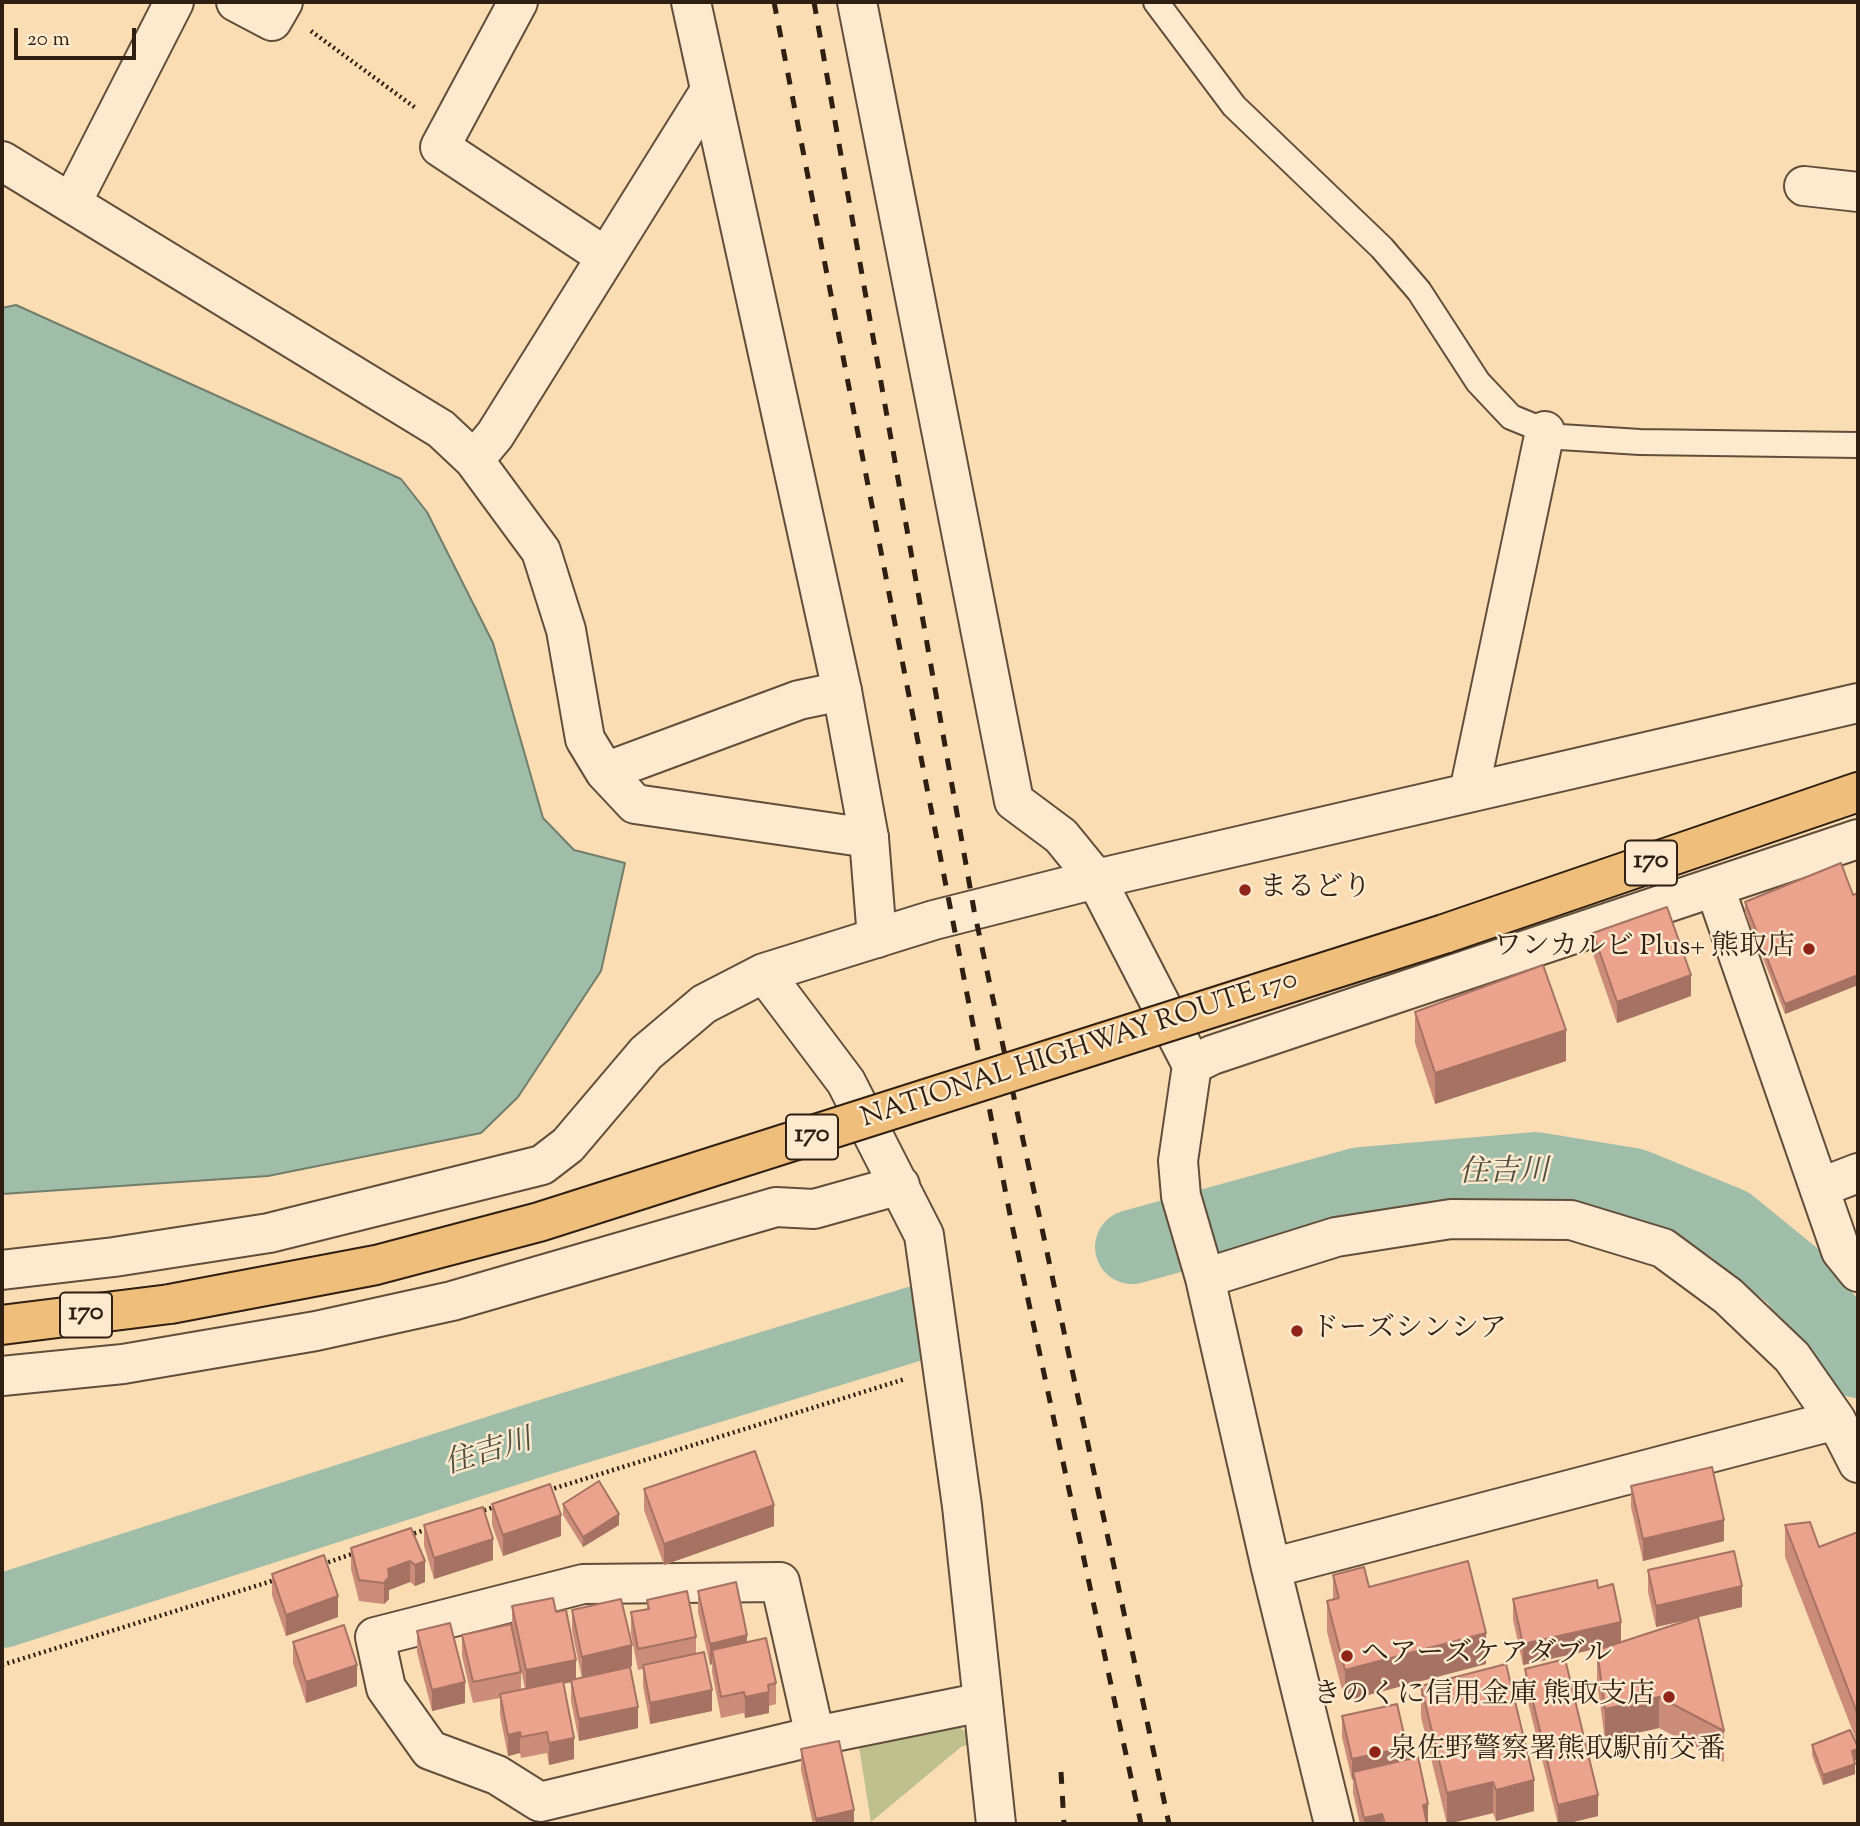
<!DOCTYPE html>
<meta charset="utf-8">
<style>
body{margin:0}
#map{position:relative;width:1860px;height:1826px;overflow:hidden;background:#fbddb3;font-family:"Sorts Mill Goudy",serif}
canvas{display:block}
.frame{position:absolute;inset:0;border:4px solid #2e1f12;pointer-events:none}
.scale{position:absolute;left:14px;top:28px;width:122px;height:32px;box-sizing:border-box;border:4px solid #2e1f12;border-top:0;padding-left:9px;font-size:21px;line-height:24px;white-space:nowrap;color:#2e1f12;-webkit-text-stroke:5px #fce9ce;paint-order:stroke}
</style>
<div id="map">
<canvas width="1860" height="1826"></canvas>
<div class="frame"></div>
<div class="scale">20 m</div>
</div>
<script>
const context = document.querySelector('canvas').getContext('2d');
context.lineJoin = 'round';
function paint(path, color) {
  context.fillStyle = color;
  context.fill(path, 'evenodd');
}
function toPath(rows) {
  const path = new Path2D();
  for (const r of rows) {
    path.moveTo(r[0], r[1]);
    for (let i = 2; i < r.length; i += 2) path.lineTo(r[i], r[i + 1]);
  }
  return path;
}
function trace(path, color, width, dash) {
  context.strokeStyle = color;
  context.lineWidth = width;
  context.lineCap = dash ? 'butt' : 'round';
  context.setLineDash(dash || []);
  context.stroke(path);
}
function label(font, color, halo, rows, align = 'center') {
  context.font = font + ' "Sorts Mill Goudy","Noto Serif JP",serif';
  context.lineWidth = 5;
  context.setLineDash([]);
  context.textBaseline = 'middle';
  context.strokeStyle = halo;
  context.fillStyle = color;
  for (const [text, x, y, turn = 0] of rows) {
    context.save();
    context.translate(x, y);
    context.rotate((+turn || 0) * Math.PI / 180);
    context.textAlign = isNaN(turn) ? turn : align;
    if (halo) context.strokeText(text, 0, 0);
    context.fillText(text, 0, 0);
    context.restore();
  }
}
const green = toPath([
 [958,1726,978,1741,961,1747,871,1822,859,1747]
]);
const water = toPath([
 [16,305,401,479,427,512,493,643,543,818,574,850,625,863,601,971,518,1097,481,1133,268,1176,2,1194,2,308,16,305]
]);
const river = toPath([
 [1132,1247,1361,1184,1535,1169,1633,1185,1729,1224,1794,1277,1858,1361],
 [2,1611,545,1437,917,1323]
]);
const path = toPath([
 [311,31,417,109],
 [549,1490,905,1379],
 [479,1512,497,1506],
 [409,1535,428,1529],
 [323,1564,355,1553],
 [2,1665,275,1580]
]);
const service = toPath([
 [1156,2,1234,106,1382,248,1419,291,1478,382,1511,417,1560,437,1640,442,1858,445]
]);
const minor = toPath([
 [236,2,272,21,283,2],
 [518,2,440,147,606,257],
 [857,2,1014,801,1061,836,1096,879,1192,1065,1178,1161,1181,1196,1205,1278,1271,1568,1334,1824],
 [2,161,441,429,474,460,541,551,566,630,585,739,605,772,635,804,869,838],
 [1804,186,1858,192],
 [72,202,174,2],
 [474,460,495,435,709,92],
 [605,772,799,700,842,691],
 [1469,792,1545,431],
 [1715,888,1841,1251,1858,1272],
 [764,973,846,1082,924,1235,962,1506,996,1824],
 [1192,1065,1212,1055,1858,839],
 [1819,1188,1858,1173],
 [2,1270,114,1257,269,1233,542,1165,568,1145,646,1053,704,1004,764,973,934,920,1096,879,1858,703],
 [1205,1278,1336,1237,1451,1219,1571,1220,1663,1248,1728,1296,1792,1357,1836,1420,1858,1463],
 [2,1376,123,1364,316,1331,452,1301,776,1207,814,1209,900,1185],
 [1271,1568,1836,1420],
 [815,1736,780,1582,583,1584,375,1637,386,1688,430,1750,497,1775,540,1802,815,1736,983,1702]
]);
const tertiary = toPath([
 [691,2,842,691,869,838,877,938]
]);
const trunk = toPath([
 [1444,934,1858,792],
 [2,1325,170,1304]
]);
const rail = toPath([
 [774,2,1012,1225,1141,1824],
 [814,2,974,910,1169,1824],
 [1061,1772,1064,1824]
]);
const trunkBridge = toPath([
 [170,1304,376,1265,539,1222,1444,934]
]);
const wall = toPath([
 [1858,893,1858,985,1785,1014,1745,913,1745,902,1853,895],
 [1593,933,1691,996,1617,1023,1593,954],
 [1415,1012,1566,1061,1435,1104,1415,1043],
 [1631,1486,1724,1541,1643,1561,1631,1507],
 [644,1489,774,1526,664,1565,644,1510],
 [492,1504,561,1536,503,1556,492,1525],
 [563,1504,619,1525,583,1547,563,1515],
 [424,1525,493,1560,434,1579,424,1546],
 [1785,1525,1819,1547,1858,1532,1858,1769,1857,1759,1854,1761,1855,1774,1823,1785,1812,1755,1812,1745,1857,1745,1857,1742,1785,1557],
 [411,1528,425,1582,415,1586,410,1582,389,1590,389,1599,384,1604,359,1601,351,1569,351,1548],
 [1648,1570,1742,1607,1698,1617,1724,1731,1724,1762,1659,1728,1605,1740,1597,1681,1597,1650,1610,1646,1523,1665,1513,1620,1513,1599,1598,1588,1621,1642,1696,1618,1656,1627,1648,1592],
 [272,1574,338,1617,286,1636,272,1595],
 [1333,1575,1369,1587,1486,1664,1345,1701,1327,1632,1327,1601,1333,1599],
 [698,1591,747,1643,776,1683,776,1704,769,1706,769,1713,745,1718,744,1713,721,1718,712,1672,712,1664,710,1665,698,1612],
 [647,1600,696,1637,696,1654,712,1711,650,1724,643,1686,643,1669,638,1670,631,1634,631,1612,647,1609],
 [512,1606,556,1612,576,1679,582,1678,572,1631,572,1610,632,1666,593,1675,638,1728,579,1741,571,1701,571,1682,563,1684,574,1759,549,1765,547,1753,521,1758,520,1753,508,1756,500,1715,500,1698,473,1703,462,1656,462,1635,521,1672,521,1690,525,1689,512,1628],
 [417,1631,465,1703,432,1711,417,1652],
 [293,1642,357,1686,306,1703,293,1663],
 [1525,1669,1598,1816,1565,1824,1558,1824,1525,1690],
 [1421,1686,1534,1811,1496,1821,1493,1813,1447,1824,1421,1717],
 [1342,1716,1407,1759,1428,1824,1360,1824,1353,1793,1353,1779,1352,1780,1342,1737],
 [801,1749,854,1824,813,1824,801,1770]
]);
const shadedWall = toPath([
 [1691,975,1691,996,1617,1023,1617,1002],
 [1858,975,1858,985,1785,1014,1785,1004],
 [1566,1030,1566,1061,1435,1104,1435,1073],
 [774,1505,774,1526,664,1565,664,1544],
 [619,1514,619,1525,583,1547,583,1537],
 [561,1515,561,1536,503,1556,503,1535],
 [1724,1520,1724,1541,1643,1561,1643,1539],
 [493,1539,493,1560,434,1579,434,1558],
 [410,1561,410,1582,389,1590,389,1599,384,1604,384,1583,388,1569],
 [425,1561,425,1582,415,1586,415,1565],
 [1742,1586,1742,1607,1656,1627,1656,1606],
 [338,1596,338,1617,286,1636,286,1615],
 [1621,1622,1621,1643,1523,1665,1523,1644],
 [1486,1633,1486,1664,1345,1701,1345,1670],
 [747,1635,747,1656,712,1650,712,1664,710,1665,710,1644],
 [632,1645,632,1666,582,1678,582,1657],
 [576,1660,576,1681,526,1692,526,1670],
 [357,1665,357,1686,306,1703,306,1682],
 [465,1682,465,1703,432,1711,432,1690],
 [712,1690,712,1711,650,1724,650,1703],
 [769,1692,769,1713,745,1718,745,1697],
 [1659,1697,1659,1728,1605,1740,1605,1709],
 [638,1707,638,1728,579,1741,579,1719],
 [520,1732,520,1753,508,1756,508,1735],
 [574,1738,574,1759,549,1765,549,1743],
 [1407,1747,1407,1768,1353,1772,1353,1779,1352,1780,1352,1759],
 [1857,1749,1857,1759,1852,1762,1852,1751],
 [1855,1764,1855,1774,1823,1785,1823,1775],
 [1534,1780,1534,1811,1496,1821,1496,1790],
 [1493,1782,1493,1813,1447,1824,1447,1793],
 [1598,1795,1598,1816,1565,1824,1558,1824,1558,1805],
 [1428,1804,1428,1824,1423,1824,1423,1805],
 [854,1810,854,1824,816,1824,816,1819],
 [1382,1814,1382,1824,1364,1824,1364,1818]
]);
const building = toPath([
 [1841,863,1853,895,1858,893,1858,975,1785,1004,1745,902,1841,863],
 [1667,907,1691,975,1617,1002,1593,933,1667,907],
 [1543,965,1566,1030,1435,1073,1415,1012,1543,965],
 [755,1451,774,1505,664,1544,644,1489,755,1451],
 [1712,1467,1724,1520,1643,1539,1631,1486,1712,1467],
 [599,1481,619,1514,583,1537,563,1504,599,1481],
 [550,1484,561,1515,503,1535,492,1504,550,1484],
 [483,1507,493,1539,434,1558,424,1525,483,1507],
 [1810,1522,1819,1547,1858,1532,1858,1715,1785,1525,1810,1522],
 [411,1528,425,1561,415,1565,410,1561,388,1569,389,1577,384,1583,359,1580,351,1548,411,1528],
 [1734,1551,1742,1586,1656,1606,1648,1570,1734,1551],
 [324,1555,338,1596,286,1615,272,1574,324,1555],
 [1468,1561,1486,1633,1345,1670,1327,1601,1339,1598,1333,1575,1364,1567,1369,1587,1468,1561],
 [1597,1580,1598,1588,1613,1584,1621,1622,1523,1644,1513,1599,1597,1580],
 [736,1582,747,1635,710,1644,698,1591,736,1582],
 [687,1591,696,1637,638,1649,631,1612,649,1609,647,1600,687,1591],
 [553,1598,556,1612,566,1610,576,1660,526,1670,512,1606,553,1598],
 [621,1599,632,1645,582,1657,572,1610,621,1599],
 [1698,1617,1724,1731,1659,1697,1605,1709,1597,1650,1698,1617],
 [450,1623,465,1682,432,1690,417,1631,450,1623],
 [511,1624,521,1672,473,1682,462,1635,511,1624],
 [344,1625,357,1665,306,1682,293,1642,344,1625],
 [766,1638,776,1683,768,1685,769,1692,745,1697,744,1692,721,1697,712,1650,766,1638],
 [704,1652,712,1690,650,1703,643,1665,704,1652],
 [1565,1659,1598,1795,1558,1805,1525,1669,1565,1659],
 [1506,1664,1534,1780,1496,1790,1493,1782,1447,1793,1421,1686,1506,1664],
 [630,1667,638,1707,579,1719,571,1680,630,1667],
 [563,1681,574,1738,549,1743,547,1732,521,1737,520,1732,508,1735,500,1694,563,1681],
 [1397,1704,1407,1747,1352,1759,1342,1716,1397,1704],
 [1850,1730,1857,1745,1857,1749,1852,1751,1855,1764,1823,1775,1812,1745,1850,1730],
 [839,1741,854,1810,816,1819,801,1749,839,1741],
 [1418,1757,1428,1804,1423,1805,1427,1824,1385,1824,1382,1814,1364,1818,1353,1772,1418,1757]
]);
const markers = [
 [1245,890,7,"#8f2418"],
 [1809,949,7,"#8f2418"],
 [1297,1331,7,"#8f2418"],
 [1347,1656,7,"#8f2418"],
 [1669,1697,7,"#8f2418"],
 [1375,1752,7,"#8f2418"]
];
const shields = [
 [1651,863,52],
 [812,1137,52],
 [86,1315,52]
];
const shieldNames = [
 ["170",1651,863],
 ["170",812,1137],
 ["170",86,1315]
];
const poiNames = [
 ["まるどり",1259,890],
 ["ワンカルビ Plus+ 熊取店",1795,949,"right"],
 ["ドーズシンシア",1311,1331],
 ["ヘアーズケアダブル",1361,1656],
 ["きのくに信用金庫 熊取支店",1655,1697,"right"],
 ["泉佐野警察署熊取駅前交番",1389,1752]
];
const streetNames = [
 ["NATIONAL HIGHWAY ROUTE 170",1080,1051,-18]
];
const waterNames = [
 ["住吉川",1504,1175,-1],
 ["住吉川",489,1455,-17]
];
paint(green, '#bec18d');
paint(water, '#9fbda8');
trace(water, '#727e6c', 2);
trace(river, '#9fbda8', 74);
trace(service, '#614e3a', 28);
trace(minor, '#614e3a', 42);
trace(tertiary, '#614e3a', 42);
trace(trunk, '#2e1f12', 42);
trace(path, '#2e1f12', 4.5, [2, 3.5]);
trace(service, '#fce9ce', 24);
trace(minor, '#fce9ce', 38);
trace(tertiary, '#fce9ce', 38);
trace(trunk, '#eebe7a', 38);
trace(rail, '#2e1f12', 5, [12, 12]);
trace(trunkBridge, '#2e1f12', 42, []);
trace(trunkBridge, '#eebe7a', 38);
paint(wall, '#cb8c79');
paint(shadedWall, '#a57263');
paint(building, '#eca38d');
trace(building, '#a57263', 2);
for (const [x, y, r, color] of markers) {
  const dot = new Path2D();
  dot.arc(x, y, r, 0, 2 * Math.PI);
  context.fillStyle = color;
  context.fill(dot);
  trace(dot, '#fce9ce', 2.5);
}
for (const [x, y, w] of shields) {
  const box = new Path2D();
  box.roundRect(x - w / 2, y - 22.5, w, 45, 5);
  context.fillStyle = '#fce9ce';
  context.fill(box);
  trace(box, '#2e1f12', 2);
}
label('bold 26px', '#2e1f12', null, shieldNames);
label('28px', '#2e1f12', '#fce9ce', poiNames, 'left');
label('28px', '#2e1f12', '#fce9ce', streetNames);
label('italic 30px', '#504e3f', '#fce9ce', waterNames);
</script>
